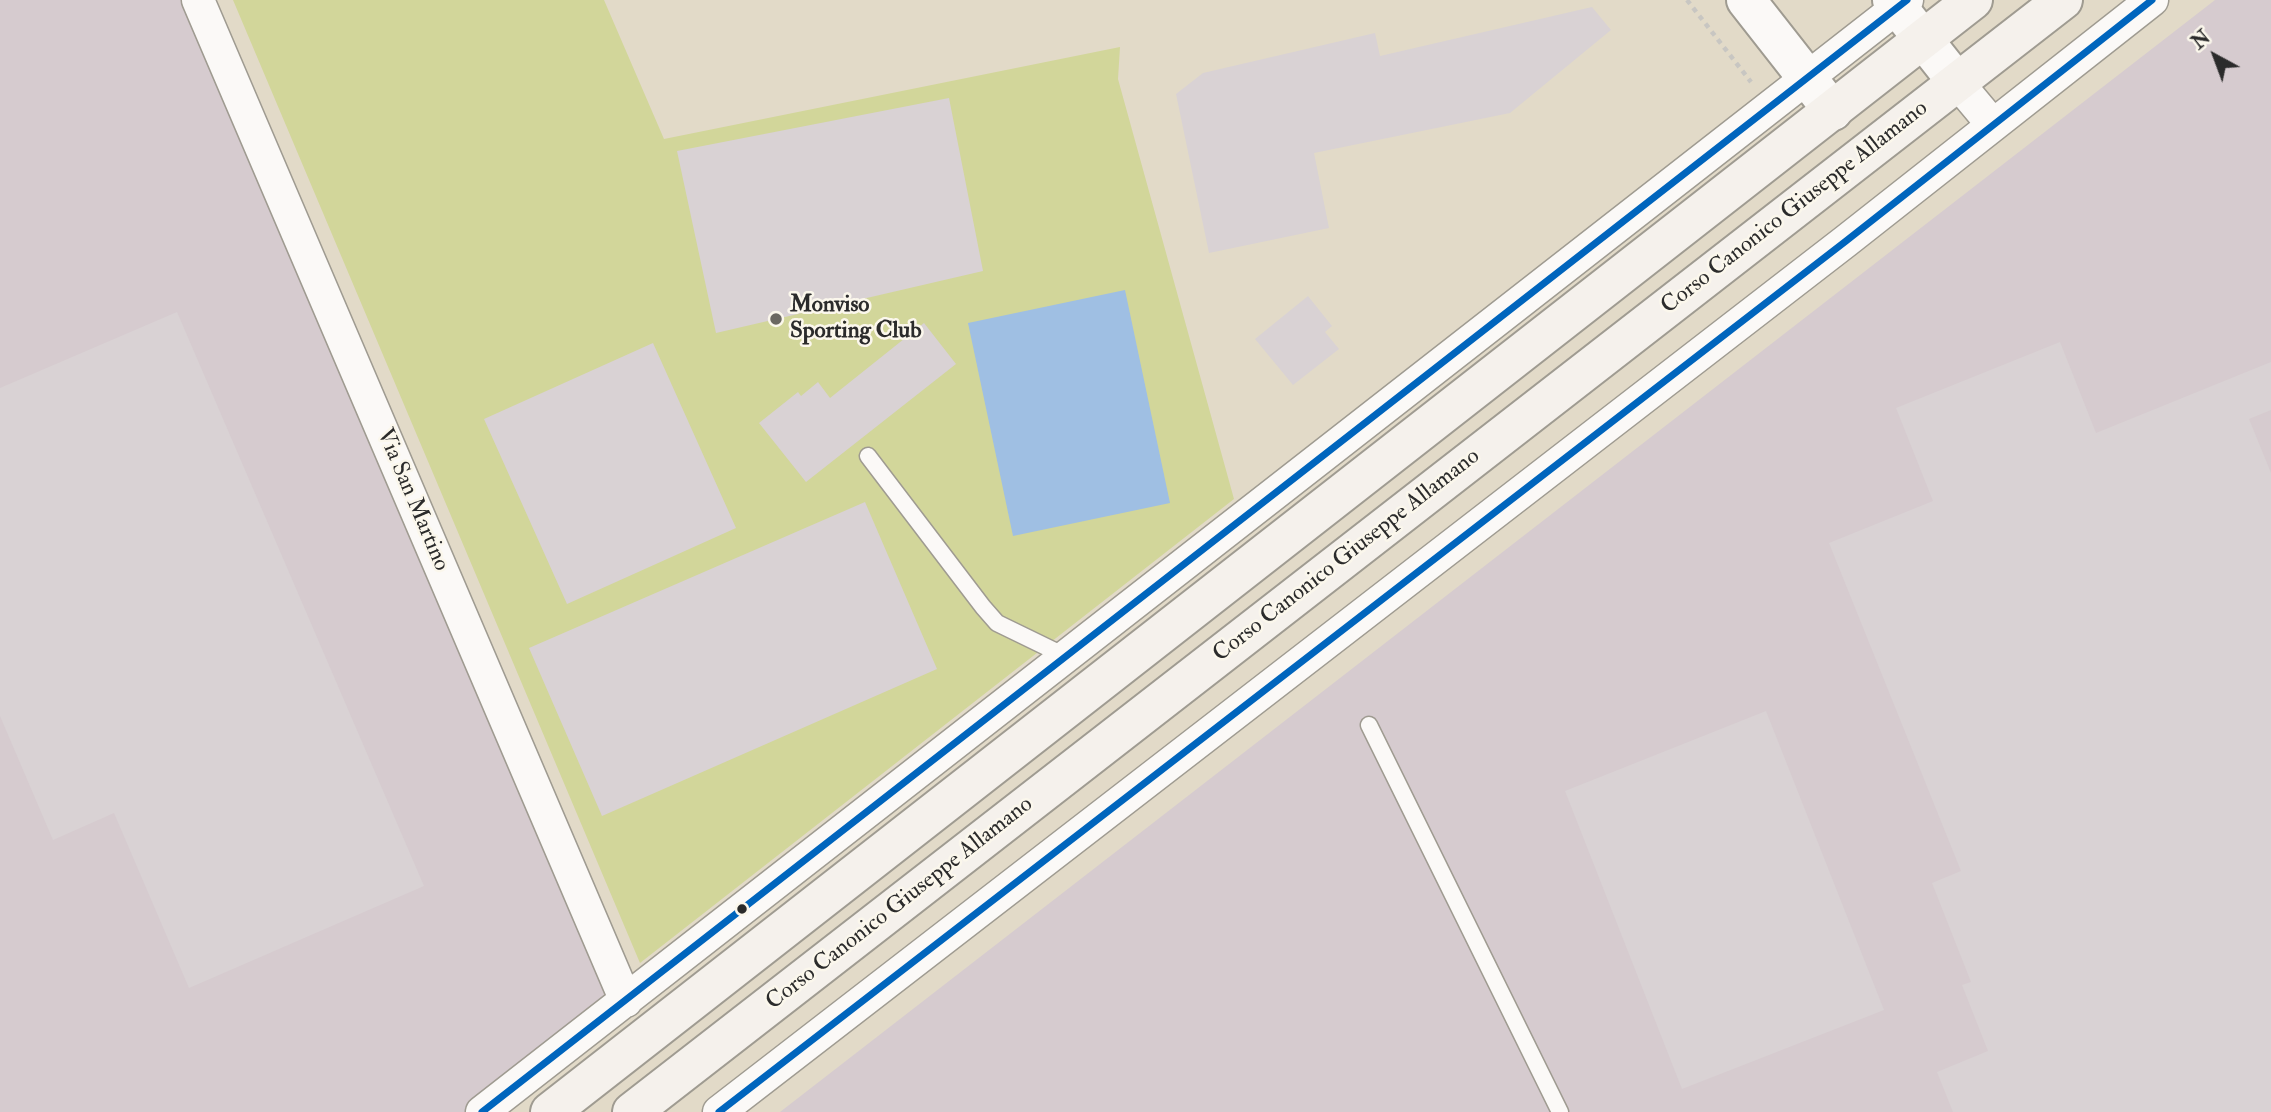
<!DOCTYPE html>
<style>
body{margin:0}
#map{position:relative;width:2271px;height:1112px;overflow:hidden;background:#e2dac8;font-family:"IM FELL Double Pica",serif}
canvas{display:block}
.north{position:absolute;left:2180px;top:21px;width:70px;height:70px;-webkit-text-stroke:5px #fbf7ec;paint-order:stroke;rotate:319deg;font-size:19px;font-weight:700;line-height:28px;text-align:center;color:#2b2b2b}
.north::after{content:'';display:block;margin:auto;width:24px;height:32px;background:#2b2b2b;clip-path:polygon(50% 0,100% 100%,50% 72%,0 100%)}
</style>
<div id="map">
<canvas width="2271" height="1112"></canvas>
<div class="north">N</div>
</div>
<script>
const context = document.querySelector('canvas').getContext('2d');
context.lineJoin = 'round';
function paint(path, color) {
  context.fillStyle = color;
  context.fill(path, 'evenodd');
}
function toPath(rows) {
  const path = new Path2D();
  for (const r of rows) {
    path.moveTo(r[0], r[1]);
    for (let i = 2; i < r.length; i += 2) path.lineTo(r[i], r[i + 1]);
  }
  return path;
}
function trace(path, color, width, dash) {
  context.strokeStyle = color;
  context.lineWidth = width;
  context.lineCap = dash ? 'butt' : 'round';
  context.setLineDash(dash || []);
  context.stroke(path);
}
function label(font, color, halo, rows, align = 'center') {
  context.font = font + ' "IM FELL Double Pica",serif';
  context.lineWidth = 5;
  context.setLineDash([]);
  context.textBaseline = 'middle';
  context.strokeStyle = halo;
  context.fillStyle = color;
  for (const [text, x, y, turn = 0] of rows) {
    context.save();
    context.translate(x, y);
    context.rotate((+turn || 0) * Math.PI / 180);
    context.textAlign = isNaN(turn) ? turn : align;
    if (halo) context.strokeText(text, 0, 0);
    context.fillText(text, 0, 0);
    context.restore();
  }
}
const industrial = toPath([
 [0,0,198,0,626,1001,482,1112,0,1112],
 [2215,0,2271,0,2271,1112,780,1112]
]);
const green = toPath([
 [233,0,604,0,664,139,1120,47,1118,79,1234,499,640,963]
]);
const water = toPath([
 [1125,290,1170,503,1013,536,968,323]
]);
const building = toPath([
 [1592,7,1611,30,1510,113,1314,153,1329,228,1209,253,1176,94,1203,73,1375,33,1380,56],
 [949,98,983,271,716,333,677,151],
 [1308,296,1332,326,1325,332,1339,349,1293,385,1255,339],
 [177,312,424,886,189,988,114,813,53,840,0,716,0,388],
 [924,323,956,364,806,482,759,423,798,392,801,396,818,382,830,398],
 [2060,342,2096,433,2271,362,2271,410,2249,419,2271,473,2271,1112,1953,1112,1937,1072,1988,1051,1962,985,1971,982,1932,883,1961,871,1829,543,1933,501,1896,408],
 [653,343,736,528,567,604,484,419],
 [865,502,937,669,602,816,529,648],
 [1766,711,1884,1010,1682,1089,1565,791]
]);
const path = toPath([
 [1687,0,1751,82]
]);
const service = toPath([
 [868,456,983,607,997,623,1067,657],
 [1369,725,1560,1112]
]);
const minor = toPath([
 [198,0,626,1001],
 [1957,82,1993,125],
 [482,1112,1907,0],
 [719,1112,1846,241,2152,0]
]);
const tertiary = toPath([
 [1746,0,1833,111],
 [1892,0,1957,82]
]);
const secondary = toPath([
 [550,1112,1973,0],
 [632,1112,2063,0]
]);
const bus1 = toPath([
 [482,1112,1907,0],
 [719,1112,1846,241,2152,0]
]);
const markers = [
 [776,319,7,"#6b6862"],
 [742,909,6,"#2b2b2b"]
];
const streetNames = [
 ["Corso Canonico Giuseppe Allamano",1795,208,-38],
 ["Via San Martino",412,500,67],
 ["Corso Canonico Giuseppe Allamano",1347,556,-38],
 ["Corso Canonico Giuseppe Allamano",900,904,-38]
];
const poiNames = [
 ["Monviso",790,306],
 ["Sporting Club",790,332]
];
paint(industrial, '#d6cbcf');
paint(green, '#d2d69a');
paint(water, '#9fbfe3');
paint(building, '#d9d2d4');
trace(service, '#9f9b91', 19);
trace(minor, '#9f9b91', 35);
trace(tertiary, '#9f9b91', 42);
trace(secondary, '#9f9b91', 42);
trace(path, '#c8c6c2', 4.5, [5, 5]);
trace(service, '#fbf9f7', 16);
trace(minor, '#fbf9f7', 32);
trace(tertiary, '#fbf9f7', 38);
trace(secondary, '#f5f1ec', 38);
trace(bus1, '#0065bd', 7);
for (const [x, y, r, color] of markers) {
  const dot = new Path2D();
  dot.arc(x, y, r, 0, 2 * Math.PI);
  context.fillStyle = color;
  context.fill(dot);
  trace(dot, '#fbf7ec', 2.5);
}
label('23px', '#2b2b2b', '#fbf7ec', streetNames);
label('bold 23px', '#2b2b2b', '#fbf7ec', poiNames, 'left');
</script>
